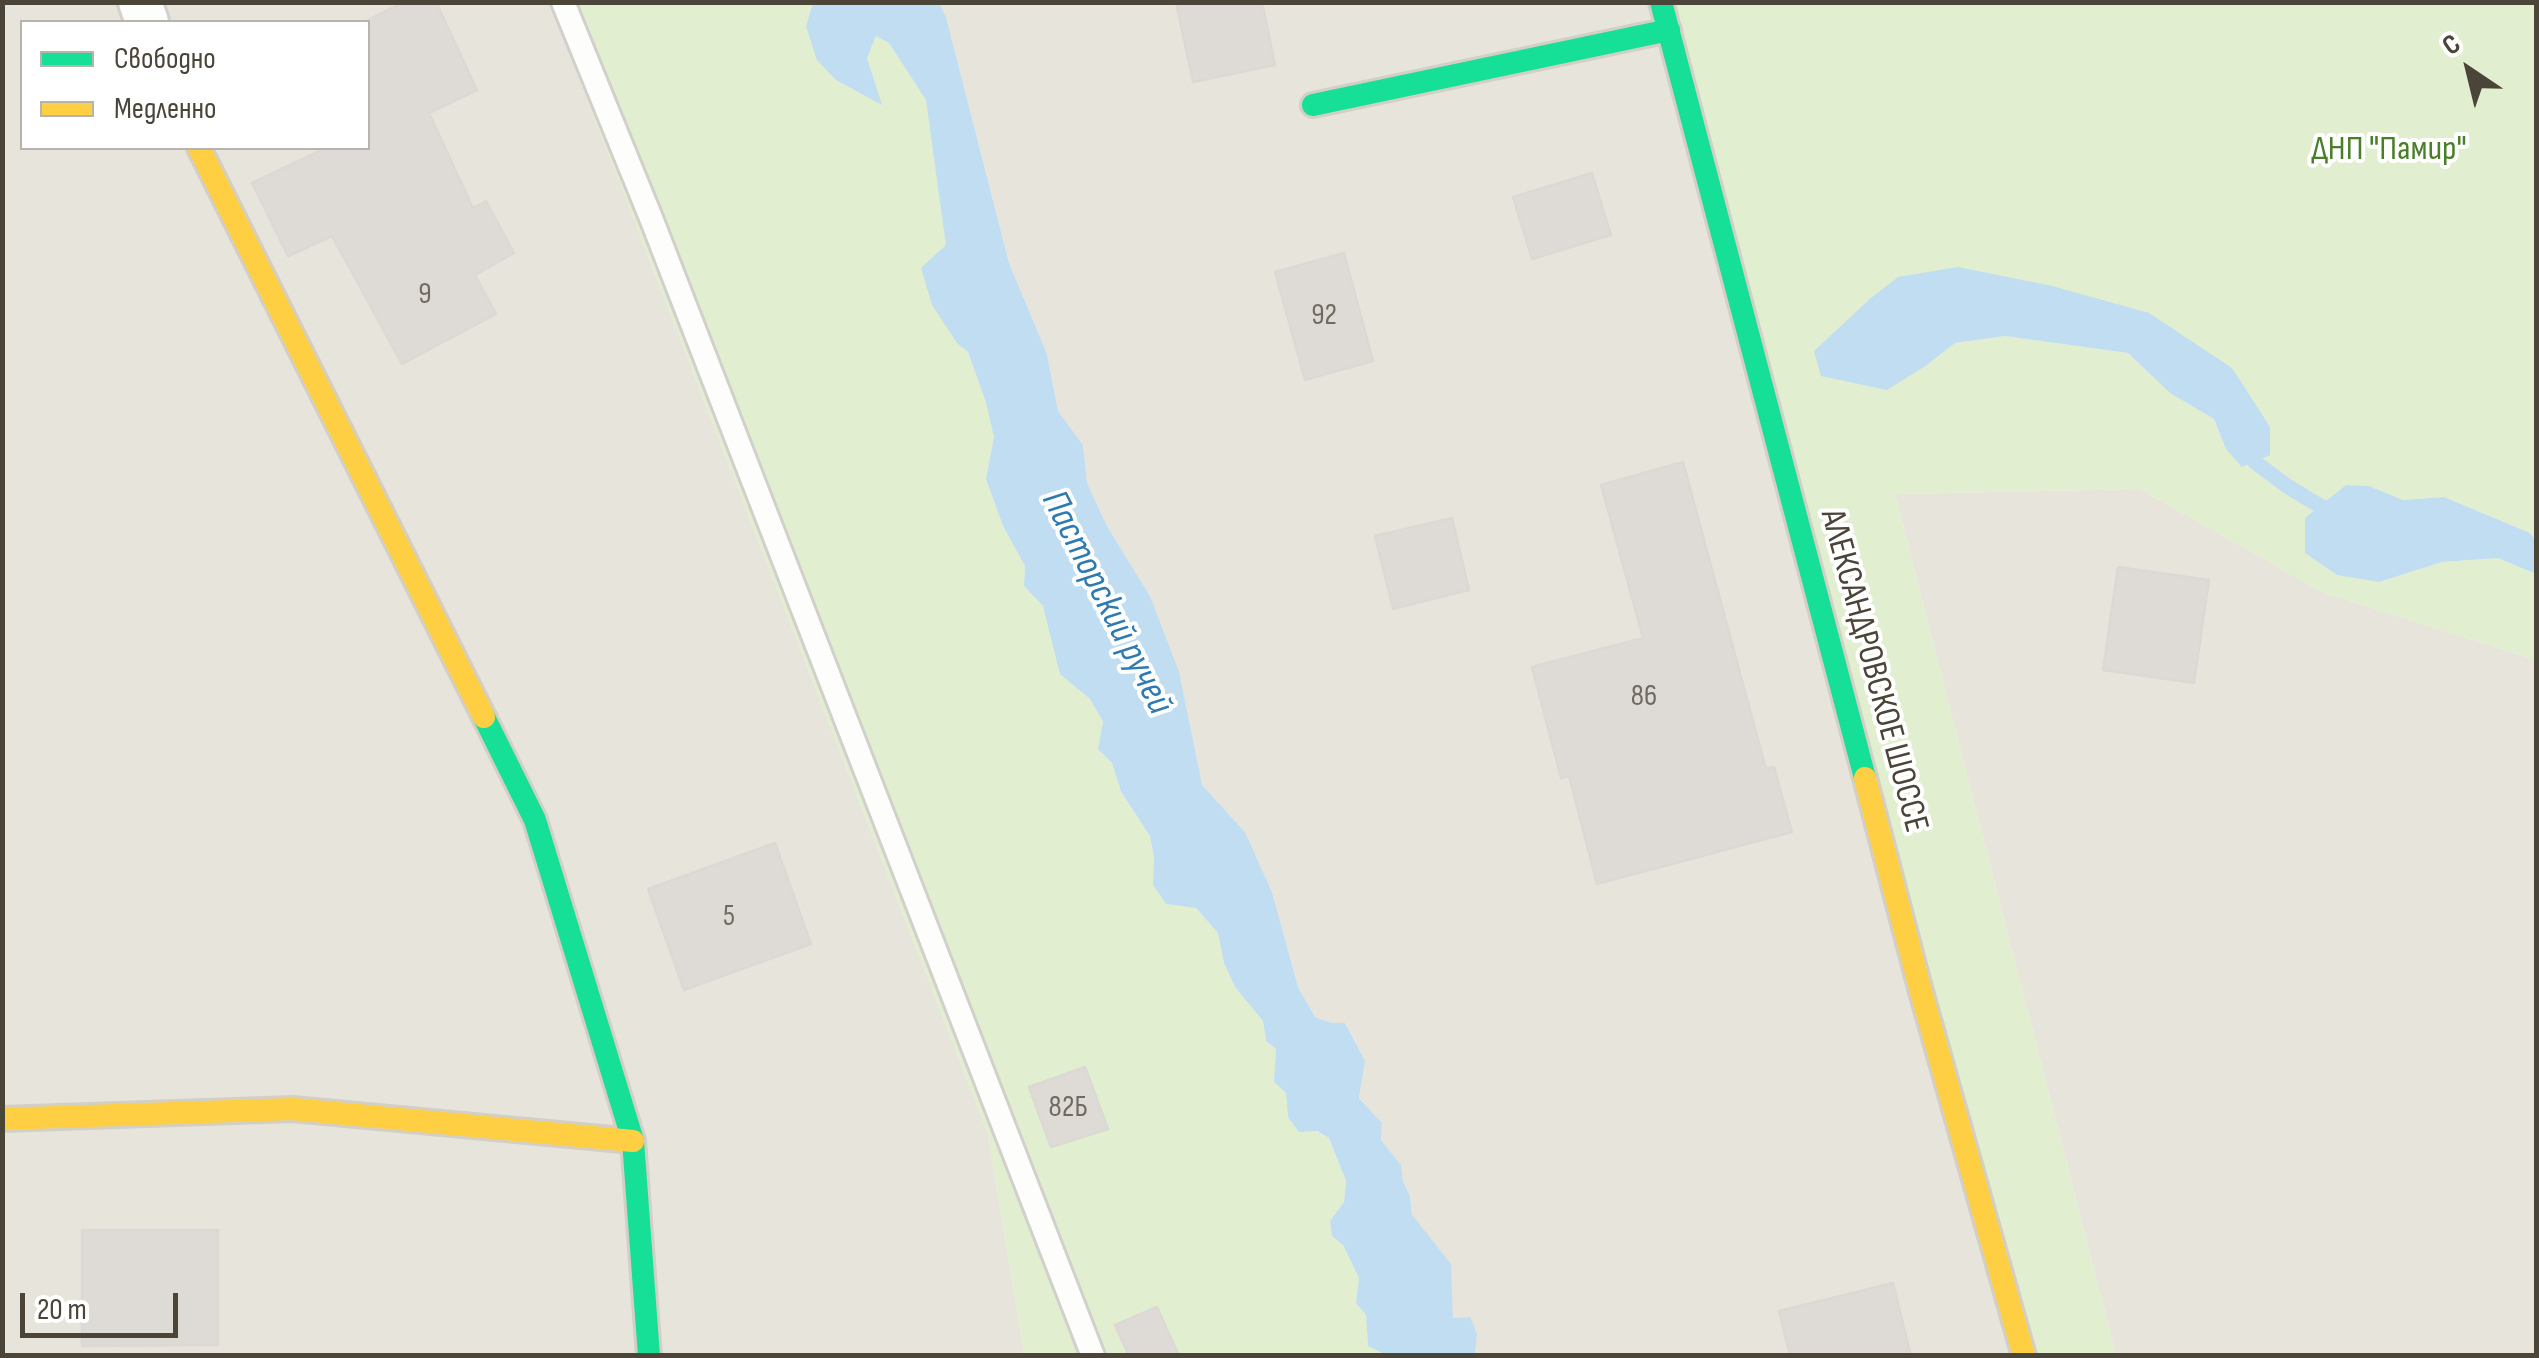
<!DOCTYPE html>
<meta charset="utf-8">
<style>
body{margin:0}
#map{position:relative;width:2539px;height:1358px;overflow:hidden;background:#f4f2ee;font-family:"Sofia Sans Condensed",sans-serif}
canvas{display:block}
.frame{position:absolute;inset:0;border:5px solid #4b4439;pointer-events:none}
.legend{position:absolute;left:20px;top:20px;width:350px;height:130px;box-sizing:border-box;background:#fff;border:2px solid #b7b4b0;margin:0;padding:12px 18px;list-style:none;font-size:30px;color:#4b4439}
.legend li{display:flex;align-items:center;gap:20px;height:50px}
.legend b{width:50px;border:2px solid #b7b4b0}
.north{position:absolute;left:2419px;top:20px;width:100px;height:100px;-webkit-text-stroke:8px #fff;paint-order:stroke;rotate:325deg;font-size:28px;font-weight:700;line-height:40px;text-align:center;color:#4b4439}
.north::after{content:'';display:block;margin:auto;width:35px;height:45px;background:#4b4439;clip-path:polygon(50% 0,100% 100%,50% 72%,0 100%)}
.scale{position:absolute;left:20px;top:1293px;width:158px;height:45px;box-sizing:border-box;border:5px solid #4b4439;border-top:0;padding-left:12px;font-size:30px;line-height:35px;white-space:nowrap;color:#4b4439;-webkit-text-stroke:8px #fff;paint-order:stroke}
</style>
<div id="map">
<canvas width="2539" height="1358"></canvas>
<div class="frame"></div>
<ul class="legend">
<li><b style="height:12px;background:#16e098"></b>Свободно</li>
<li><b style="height:12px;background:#ffcf43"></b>Медленно</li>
</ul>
<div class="north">С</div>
<div class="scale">20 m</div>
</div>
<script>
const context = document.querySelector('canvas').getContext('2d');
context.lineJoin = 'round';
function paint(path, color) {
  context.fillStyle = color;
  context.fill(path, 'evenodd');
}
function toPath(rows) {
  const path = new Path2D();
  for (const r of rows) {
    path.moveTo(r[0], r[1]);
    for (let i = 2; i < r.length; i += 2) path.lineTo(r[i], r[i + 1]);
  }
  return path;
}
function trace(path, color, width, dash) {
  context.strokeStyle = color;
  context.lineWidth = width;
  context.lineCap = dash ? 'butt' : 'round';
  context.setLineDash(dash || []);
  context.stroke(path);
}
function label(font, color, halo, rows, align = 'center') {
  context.font = font + ' "Sofia Sans Condensed",sans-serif';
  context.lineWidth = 8;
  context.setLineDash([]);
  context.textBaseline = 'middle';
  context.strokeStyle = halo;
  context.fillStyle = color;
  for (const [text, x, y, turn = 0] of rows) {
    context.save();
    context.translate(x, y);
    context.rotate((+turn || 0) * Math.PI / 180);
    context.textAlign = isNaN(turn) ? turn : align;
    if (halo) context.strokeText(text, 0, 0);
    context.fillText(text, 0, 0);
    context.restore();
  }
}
const residential = toPath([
 [3,3,550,3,988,1134,1024,1355,3,1356],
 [22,22,368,22,368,148,22,148],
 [939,3,1661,3,2025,1355,1475,1355,1477,1334,1453,1319,1451,1302,1412,1215,1410,1196,1403,1181,1401,1165,1381,1140,1382,1123,1359,1098,1365,1061,1345,1023,1332,1023,1315,1017,1298,987,1272,892,1245,832,1202,785,1150,596,1107,526,1087,483,1083,445,1058,411,1047,354,1009,263,946,17],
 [2140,489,2324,593,2536,660,2536,1355,2116,1355,1895,494]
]);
const green = toPath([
 [550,3,813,3,806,26,836,80,881,104,867,58,876,35,889,43,926,100,941,199,957,343,968,352,987,402,994,437,986,479,1003,526,1025,566,1024,586,1043,606,1060,674,1090,699,1103,723,1098,749,1112,763,1121,793,1150,836,1154,857,1153,885,1166,904,1196,908,1218,933,1224,963,1235,987,1263,1021,1266,1041,1276,1049,1274,1082,1286,1093,1288,1117,1329,1138,1346,1181,1344,1202,1330,1221,1332,1236,1343,1245,1359,1278,1356,1303,1366,1315,1368,1346,1382,1353,1406,1355,1024,1355,988,1134],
 [1661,3,2536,3,2536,540,2530,533,2444,497,2403,500,2369,486,2346,485,2305,518,2306,553,2379,582,2442,562,2498,558,2536,574,2536,660,2324,593,2140,489,1895,494,2116,1355,2025,1355],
 [1898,277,2232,368,2226,449,2214,419,2170,393,2128,353,2005,336,1955,343,1927,365,1814,351]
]);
const water = toPath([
 [813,3,939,3,946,17,1009,263,1047,354,1058,411,1083,445,1087,483,1107,526,1150,596,1179,672,1202,785,1245,832,1272,892,1298,987,1315,1017,1332,1023,1345,1023,1365,1061,1359,1098,1382,1123,1381,1140,1401,1165,1403,1181,1410,1196,1412,1215,1451,1264,1453,1318,1470,1317,1477,1334,1475,1355,1406,1355,1382,1353,1368,1346,1366,1315,1356,1303,1359,1278,1343,1245,1332,1236,1330,1221,1344,1202,1346,1181,1329,1138,1317,1131,1299,1132,1288,1117,1286,1093,1274,1082,1276,1049,1266,1041,1263,1021,1235,987,1224,963,1218,933,1196,908,1166,904,1153,885,1154,857,1150,836,1121,792,1112,763,1098,749,1103,722,1090,699,1060,674,1043,606,1024,586,1025,566,1003,526,986,479,994,437,986,402,968,352,957,343,932,305,921,268,946,245,926,100,889,43,876,36,867,58,882,105,836,80,817,60,806,26],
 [1958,267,2052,286,2149,313,2232,368,2270,427,2270,455,2242,467,2226,449,2214,419,2170,393,2128,353,2005,336,1955,343,1927,365,1887,390,1821,376,1814,351,1871,298,1898,277],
 [2346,485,2369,486,2403,500,2444,497,2530,533,2536,540,2536,574,2498,558,2442,562,2379,582,2337,575,2305,553,2305,518]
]);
const stream = toPath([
 [2250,444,2255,462,2287,486,2320,506,2339,511]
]);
const building = toPath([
 [404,2,436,2,477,90,429,113,473,208,486,201,514,253,475,275,496,314,402,364,332,236,288,256,252,183,326,148,368,148,368,20,404,2],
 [1176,2,1262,2,1275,65,1193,82,1176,2],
 [1592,173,1611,235,1532,259,1513,197,1592,173],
 [1344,253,1373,361,1305,380,1275,272,1344,253],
 [1683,462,1766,769,1774,767,1792,832,1597,884,1569,776,1561,778,1532,667,1643,638,1601,485,1683,462],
 [1452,518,1469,590,1393,609,1375,536,1452,518],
 [2118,567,2209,580,2194,683,2103,670,2118,567],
 [775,843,811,944,684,990,648,889,775,843],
 [1085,1067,1108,1129,1051,1147,1029,1087,1085,1067],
 [82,1230,218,1230,218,1345,82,1346,82,1230],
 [1893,1283,1911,1356,1790,1356,1779,1311,1893,1283],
 [1157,1307,1179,1356,1129,1356,1115,1325,1157,1307]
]);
const lane = toPath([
 [563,2,651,218,1093,1356]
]);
const street = toPath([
 [140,2,147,22]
]);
const fast = toPath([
 [1661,2,1865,778],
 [1313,105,1669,30],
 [484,717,535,820,633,1141,649,1356]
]);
const slow = toPath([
 [199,148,484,717],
 [1865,778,1920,988,2024,1356],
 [2,1119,293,1109,633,1141]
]);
const numberNames = [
 ["9",425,295],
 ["92",1324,316],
 ["86",1644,697],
 ["5",729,917],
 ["82Б",1068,1108]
];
const parkNames = [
 ["ДНП \"Памир\"",2389,150]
];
const streetNames = [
 ["АЛЕКСАНДРОВСКОЕ ШОССЕ",1873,671,75]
];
const waterNames = [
 ["Пасторский ручей",1106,603,63]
];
paint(residential, '#e7e4dc');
paint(green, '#e1eecf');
paint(water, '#c0ddf1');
trace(stream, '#c0ddf1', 15);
paint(building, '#dedbd6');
trace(building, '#dcd9d4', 2.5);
trace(lane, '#d2d0cb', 28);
trace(street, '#d2d0cb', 48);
trace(fast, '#d3cfc5', 28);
trace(slow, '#d3cfc5', 28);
trace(lane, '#fdfdfc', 22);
trace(street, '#fdfdfc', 42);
trace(fast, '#16e098', 22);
trace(slow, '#ffcf43', 22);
label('30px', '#706a61', null, numberNames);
label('35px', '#4a7f2a', '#fff', parkNames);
label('35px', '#4b4439', '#fff', streetNames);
label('italic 38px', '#2e7ab2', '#fff', waterNames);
</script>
